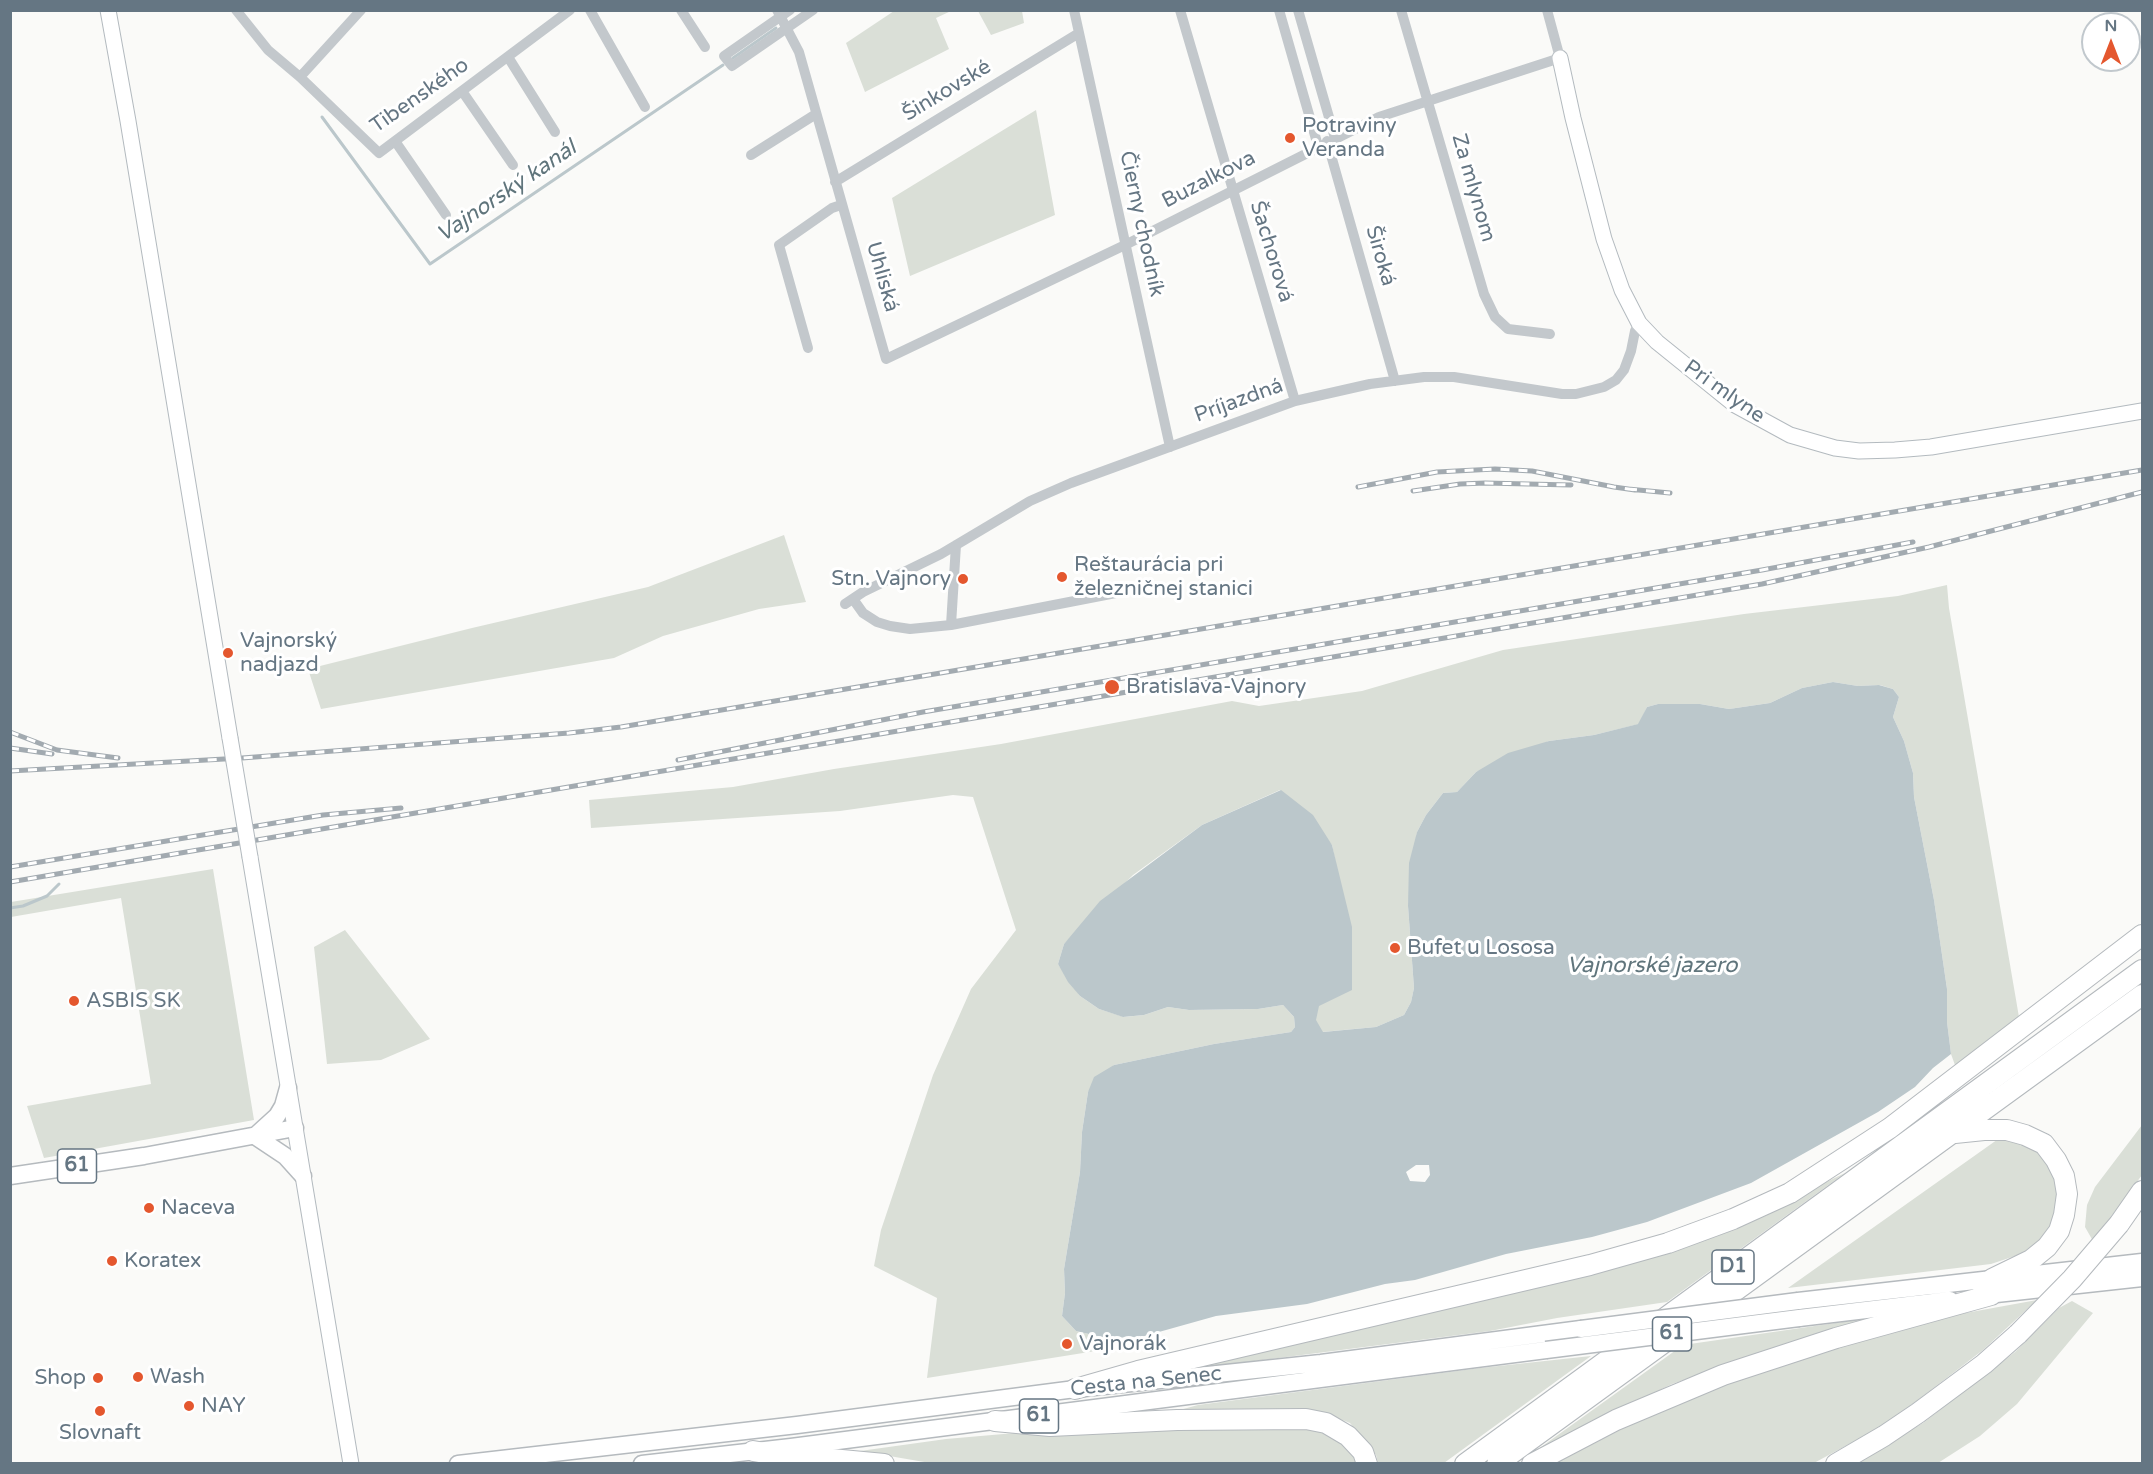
<!DOCTYPE html>
<meta charset="utf-8">
<style>
body{margin:0}
#map{position:relative;width:2153px;height:1474px;overflow:hidden;background:#fafaf8;font-family:"Varela Round",sans-serif}
canvas{display:block}
.frame{position:absolute;inset:0;border:12px solid #657683;pointer-events:none}
.north{position:absolute;left:2081px;top:12px;width:60px;height:60px;box-sizing:border-box;background:#fff;border:2px solid #c1c8cd;border-radius:50%;rotate:0deg;font-size:16px;font-weight:700;line-height:24px;text-align:center;color:#657683}
.north::after{content:'';display:block;margin:auto;width:21px;height:27px;background:#e4572e;clip-path:polygon(50% 0,100% 100%,50% 72%,0 100%)}
</style>
<div id="map">
<canvas width="2153" height="1474"></canvas>
<div class="frame"></div>
<div class="north">N</div>
</div>
<script>
const context = document.querySelector('canvas').getContext('2d');
context.lineJoin = 'round';
function paint(path, color) {
  context.fillStyle = color;
  context.fill(path, 'evenodd');
}
function toPath(rows) {
  const path = new Path2D();
  for (const r of rows) {
    path.moveTo(r[0], r[1]);
    for (let i = 2; i < r.length; i += 2) path.lineTo(r[i], r[i + 1]);
  }
  return path;
}
function trace(path, color, width, dash) {
  context.strokeStyle = color;
  context.lineWidth = width;
  context.lineCap = dash ? 'butt' : 'round';
  context.setLineDash(dash || []);
  context.stroke(path);
}
function label(font, color, halo, rows, align = 'center') {
  context.font = font + ' "Varela Round",sans-serif';
  context.lineWidth = 6;
  context.setLineDash([]);
  context.textBaseline = 'middle';
  context.strokeStyle = halo;
  context.fillStyle = color;
  for (const [text, x, y, turn = 0] of rows) {
    context.save();
    context.translate(x, y);
    context.rotate((+turn || 0) * Math.PI / 180);
    context.textAlign = isNaN(turn) ? turn : align;
    if (halo) context.strokeText(text, 0, 0);
    context.fillText(text, 0, 0);
    context.restore();
  }
}
const green = toPath([
 [894,11,951,11,936,18,949,49,865,92,846,43],
 [978,11,1022,11,1024,23,991,35],
 [1036,110,1055,215,910,276,892,198],
 [784,535,806,602,759,609,663,636,614,658,321,709,308,669,472,628,648,587],
 [1947,585,1949,608,2020,1023,1956,1068,1951,1054,1947,1022,1947,989,1934,900,1914,797,1913,773,1904,741,1893,717,1899,697,1893,689,1880,685,1858,686,1833,682,1802,688,1770,703,1729,709,1700,704,1658,704,1647,707,1639,724,1594,735,1549,741,1476,772,1457,792,1443,793,1426,815,1417,832,1408,906,1414,988,1411,1002,1404,1015,1376,1027,1322,1032,1315,1020,1337,870,1332,845,1280,790,1202,825,1133,875,1064,944,1058,964,1080,996,1099,1009,1124,1017,1144,1015,1168,1007,1189,1010,1258,1009,1283,1005,1294,1017,1295,1027,1291,1032,1214,1044,1114,1065,1088,1092,1082,1132,1080,1172,1064,1269,1065,1293,1062,1316,1076,1331,1106,1338,1108,1349,927,1378,937,1298,874,1266,881,1230,933,1075,971,989,1016,930,973,797,953,795,840,811,591,828,589,800,733,787,834,769,1001,744,1232,701,1259,706,1362,691,1503,650,1744,614,1898,596],
 [213,869,254,1120,44,1158,27,1106,151,1084,121,898,11,917,11,902],
 [345,930,430,1039,381,1060,327,1064,314,947],
 [2142,1125,2142,1175,2093,1241,2085,1227,2087,1205,2095,1187],
 [2001,1137,2031,1143,2047,1158,2059,1186,2058,1209,2046,1237,2030,1251,1991,1264,1788,1288],
 [1845,1173,1667,1302,1557,1318,1490,1331,1192,1369,1192,1366,1739,1224],
 [2037,1300,1983,1350,1888,1423,1814,1463,1552,1464,1602,1436,1711,1388,1808,1355,1960,1314],
 [2072,1301,2093,1313,2017,1404,1980,1436,1938,1463,1851,1464,1923,1423,2015,1352,2059,1308],
 [1891,1315,1792,1343,1672,1384,1537,1450,1683,1345],
 [1591,1356,1444,1463,1378,1463,1376,1455,1350,1423,1322,1412,1165,1414,1198,1405,1480,1368],
 [1119,1428,1321,1428,1341,1440,1355,1454,1358,1463,936,1464,860,1451,946,1439,1015,1433]
]);
const water = toPath([
 [1833,682,1858,686,1879,685,1893,689,1899,697,1893,717,1904,741,1913,773,1914,797,1934,900,1947,989,1947,1022,1951,1054,1933,1068,1915,1087,1878,1112,1751,1183,1647,1222,1592,1237,1506,1254,1415,1280,1385,1284,1307,1304,1216,1316,1141,1337,1106,1338,1076,1331,1062,1316,1065,1293,1064,1269,1080,1172,1082,1132,1088,1092,1094,1077,1114,1065,1214,1044,1291,1032,1295,1027,1294,1017,1283,1005,1258,1009,1189,1010,1168,1007,1144,1015,1123,1017,1099,1009,1080,996,1068,982,1058,964,1064,944,1100,901,1202,825,1281,790,1313,815,1332,845,1352,927,1352,990,1319,1006,1316,1020,1323,1032,1376,1027,1404,1015,1411,1002,1414,988,1408,906,1409,863,1417,832,1426,815,1443,793,1457,792,1476,772,1508,753,1549,741,1594,735,1638,724,1647,707,1658,704,1700,704,1729,709,1770,703,1802,688],
 [1429,1165,1430,1175,1425,1182,1410,1181,1406,1172,1416,1165]
]);
const stream = toPath([
 [733,58,776,28],
 [322,117,430,264,723,65],
 [10,908,23,906,47,896,59,884]
]);
const street = toPath([
 [236,10,268,50,300,77,379,153,570,10],
 [590,10,645,107],
 [681,10,705,47],
 [777,10,799,52,886,359,1125,245,1379,117,1560,58,1547,10],
 [790,10,724,56,732,66,813,10],
 [1074,10,1170,447],
 [1180,10,1295,401],
 [1279,10,1318,146],
 [1298,10,1335,138],
 [1401,10,1484,294,1495,317,1508,329,1550,334],
 [508,57,555,132],
 [300,77,361,10],
 [462,91,513,165],
 [395,141,446,215],
 [1327,141,1395,381],
 [751,155,816,114],
 [835,182,1079,33],
 [808,348,779,245,832,208,841,205],
 [853,599,863,613,877,622,890,626,910,629,951,625,1126,591],
 [845,604,863,592,941,554,1030,501,1071,483,1295,401,1370,384,1424,377,1454,377,1562,394,1576,394,1604,387,1616,380,1624,370,1631,351,1635,331,1639,323],
 [951,625,956,545]
]);
const secondary = toPath([
 [108,10,128,121,230,738],
 [1560,58,1573,118,1604,239,1622,290,1639,323,1657,342,1735,405,1790,435,1835,448,1859,451,1895,450,1931,447,2142,411],
 [250,857,351,1464]
]);
const primary = toPath([
 [255,1136,285,1156,303,1176],
 [255,1136,277,1116,283,1106,288,1088],
 [10,1176,144,1156,295,1128],
 [1978,1296,2142,1278],
 [1798,1301,2142,1262],
 [1799,1318,1950,1300],
 [458,1464,797,1425,1075,1389,1321,1363,1581,1329],
 [642,1464,791,1447,1546,1350]
]);
const highway = toPath([
 [1955,1133,1984,1130,2007,1130,2025,1135,2044,1144,2056,1160,2064,1176,2067,1194,2064,1215,2059,1231,2047,1247,2031,1260,1992,1279],
 [2119,1224,2142,1191],
 [1075,1389,1138,1371,1590,1265,1668,1243,1733,1219,1790,1193,1890,1128,2142,935],
 [995,1421,1050,1426,1177,1420,1306,1419,1326,1423,1348,1436,1363,1452,1367,1464],
 [753,1451,800,1459,831,1459,884,1464],
 [1465,1464,2142,970],
 [1497,1464,2142,995],
 [1532,1464,1616,1420,1723,1375,1836,1338,1991,1295],
 [1836,1464,1884,1436,1918,1413,1984,1364,2018,1334]
]);
const rail = toPath([
 [1358,487,1437,472,1495,469,1532,471,1614,487,1635,490],
 [1628,489,1670,493],
 [1413,491,1460,484,1485,483,1571,485],
 [10,732,57,750,118,758],
 [10,748,52,754],
 [678,760,923,712,1762,570,1913,542],
 [10,771,242,758,569,733,621,727,2142,470],
 [10,867,323,815,401,808],
 [10,882,1762,584,1929,547,2142,492]
]);
const secondaryBridge = toPath([
 [230,738,250,857]
]);
const primaryBridge = toPath([
 [1581,1329,1798,1301],
 [1546,1350,1799,1318]
]);
const highwayBridge = toPath([
 [2018,1334,2072,1279,2119,1224]
]);
const markers = [
 [1290,138,6,"#e4572e"],
 [1062,577,6,"#e4572e"],
 [963,579,6,"#e4572e"],
 [228,653,6,"#e4572e"],
 [1112,687,8,"#e4572e"],
 [1395,948,6,"#e4572e"],
 [74,1001,6,"#e4572e"],
 [149,1208,6,"#e4572e"],
 [112,1261,6,"#e4572e"],
 [1067,1344,6,"#e4572e"],
 [138,1377,6,"#e4572e"],
 [98,1378,6,"#e4572e"],
 [189,1406,6,"#e4572e"],
 [100,1411,6,"#e4572e"]
];
const shields = [
 [77,1166,39],
 [1733,1267,42],
 [1672,1334,39],
 [1039,1416,39]
];
const shieldNames = [
 ["61",77,1166],
 ["D1",1733,1267],
 ["61",1672,1334],
 ["61",1039,1416]
];
const streetNames = [
 ["Šinkovské",947,91,-31],
 ["Tibenského",420,96,-35],
 ["Buzalkova",1209,180,-27],
 ["Za mlynom",1473,188,74],
 ["Čierny chodník",1141,224,78],
 ["Šachorová",1271,252,73],
 ["Široká",1380,256,74],
 ["Uhliská",882,277,74],
 ["Pri mlyne",1724,392,35],
 ["Príjazdná",1239,401,-20],
 ["Cesta na Senec",1146,1382,-6]
];
const poiNames = [
 ["Potraviny",1302,126],
 ["Veranda",1302,150],
 ["Reštaurácia pri",1074,565],
 ["železničnej stanici",1074,589],
 ["Stn. Vajnory",951,579,"right"],
 ["Vajnorský",240,641],
 ["nadjazd",240,665],
 ["Bratislava-Vajnory",1126,687],
 ["Bufet u Lososa",1407,948],
 ["ASBIS SK",86,1001],
 ["Naceva",161,1208],
 ["Koratex",124,1261],
 ["Vajnorák",1079,1344],
 ["Wash",150,1377],
 ["Shop",86,1378,"right"],
 ["NAY",201,1406],
 ["Slovnaft",100,1433,"center"]
];
const waterNames = [
 ["Vajnorský kanál",507,192,-34],
 ["Vajnorské jazero",1652,966]
];
paint(green, '#dadfd7');
paint(water, '#bbc7cb');
trace(stream, '#bbc7cb', 3);
trace(secondary, '#b3babf', 17);
trace(primary, '#b5babe', 19);
trace(highway, '#b4b9bd', 22);
trace(street, '#c3c8cc', 10);
trace(secondary, '#fff', 15);
trace(primary, '#fff', 16);
trace(highway, '#fff', 20);
trace(rail, '#a2aab0', 5);
trace(rail, '#fff', 3, [9]);
trace(secondaryBridge, '#b3babf', 17, []);
trace(primaryBridge, '#b5babe', 19, []);
trace(highwayBridge, '#b4b9bd', 22, []);
trace(secondaryBridge, '#fff', 15);
trace(primaryBridge, '#fff', 16);
trace(highwayBridge, '#fff', 20);
for (const [x, y, r, color] of markers) {
  const dot = new Path2D();
  dot.arc(x, y, r, 0, 2 * Math.PI);
  context.fillStyle = color;
  context.fill(dot);
  trace(dot, '#fff', 2);
}
for (const [x, y, w] of shields) {
  const box = new Path2D();
  box.roundRect(x - w / 2, y - 17, w, 34, 4.5);
  context.fillStyle = '#fff';
  context.fill(box);
  trace(box, '#657683', 1.5);
}
label('bold 20px', '#657683', null, shieldNames);
label('21px', '#657683', '#fff', streetNames);
label('21px', '#657683', '#fff', poiNames, 'left');
label('italic 22px', '#60757c', '#fff', waterNames);
</script>
